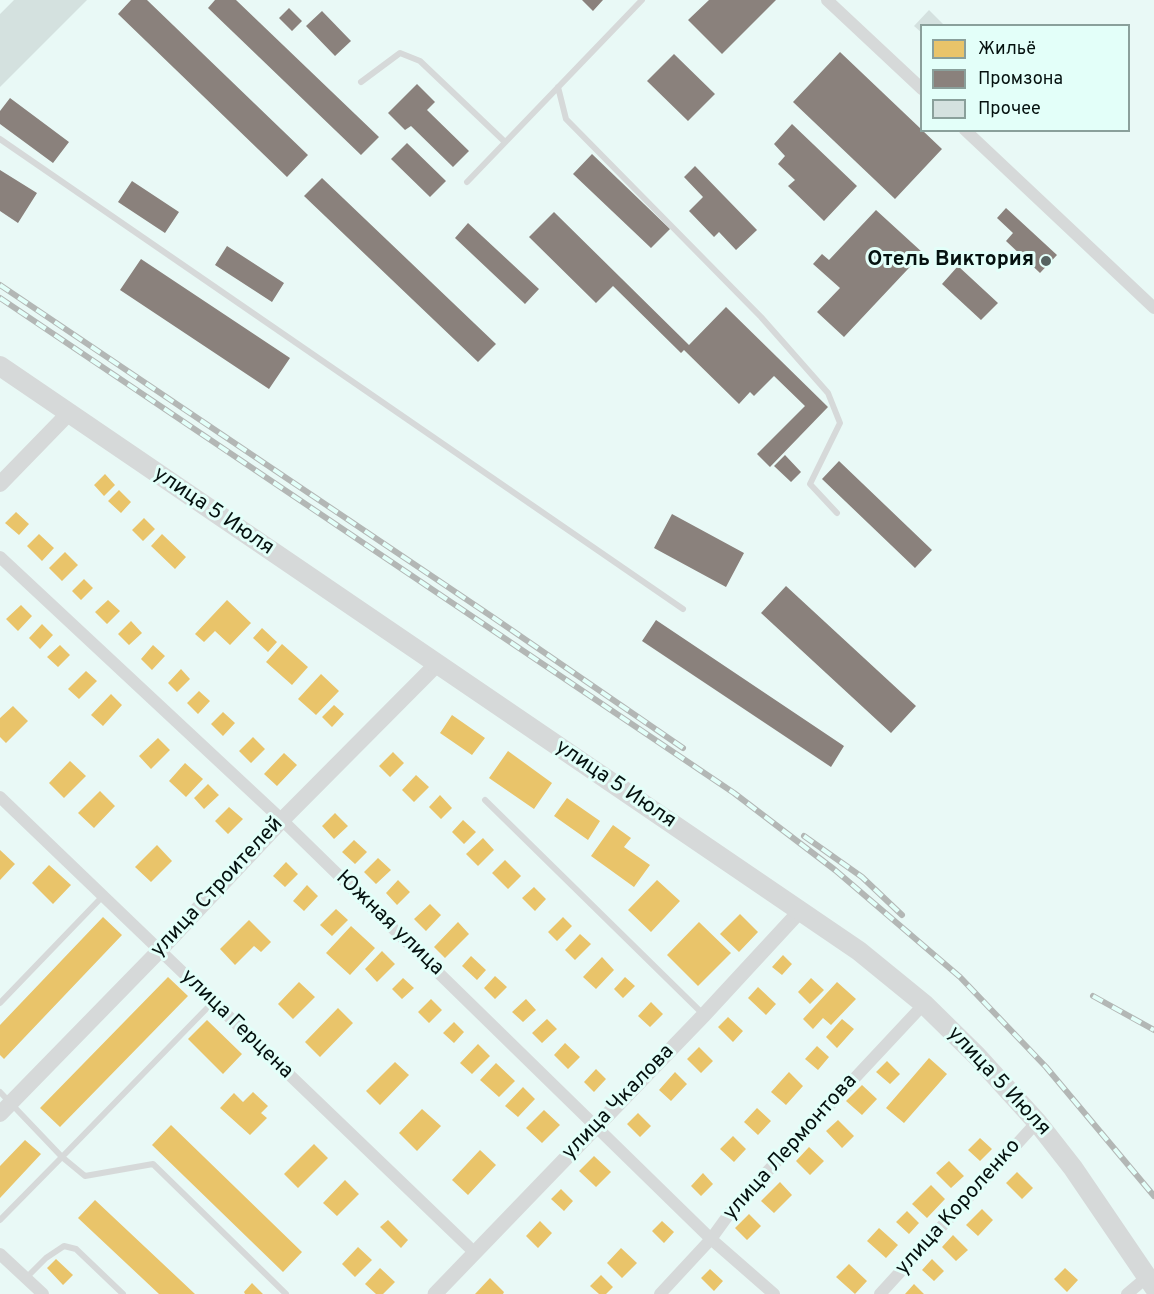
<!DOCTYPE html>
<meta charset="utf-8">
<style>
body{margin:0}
#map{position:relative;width:1154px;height:1294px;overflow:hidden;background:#e9f9f6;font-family:Overpass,sans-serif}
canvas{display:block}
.legend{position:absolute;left:920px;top:24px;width:210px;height:108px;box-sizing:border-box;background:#e3fff9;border:2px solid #8aa09b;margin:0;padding:8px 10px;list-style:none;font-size:18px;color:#05110f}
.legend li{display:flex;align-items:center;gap:12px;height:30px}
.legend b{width:30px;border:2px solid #8aa09b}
</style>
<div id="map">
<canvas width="1154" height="1294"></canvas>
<ul class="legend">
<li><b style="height:16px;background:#e9c46a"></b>Жильё</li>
<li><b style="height:16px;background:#8a817c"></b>Промзона</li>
<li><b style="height:16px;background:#d4e1df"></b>Прочее</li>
</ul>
</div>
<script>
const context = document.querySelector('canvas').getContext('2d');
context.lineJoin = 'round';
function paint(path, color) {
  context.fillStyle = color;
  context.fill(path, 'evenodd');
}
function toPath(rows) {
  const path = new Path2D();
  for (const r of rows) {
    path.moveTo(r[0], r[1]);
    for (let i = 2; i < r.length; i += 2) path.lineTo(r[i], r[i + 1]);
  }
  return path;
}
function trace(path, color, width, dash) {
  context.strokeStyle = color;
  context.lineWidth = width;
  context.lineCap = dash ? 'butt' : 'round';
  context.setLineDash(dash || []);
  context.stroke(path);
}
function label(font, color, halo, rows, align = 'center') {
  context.font = font + ' Overpass,sans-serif';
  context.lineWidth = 6;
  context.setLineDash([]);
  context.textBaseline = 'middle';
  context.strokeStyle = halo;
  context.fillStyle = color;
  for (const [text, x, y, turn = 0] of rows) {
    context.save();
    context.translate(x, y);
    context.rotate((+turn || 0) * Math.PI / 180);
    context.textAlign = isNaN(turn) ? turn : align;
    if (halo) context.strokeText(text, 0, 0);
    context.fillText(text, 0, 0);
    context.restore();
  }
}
const homes = toPath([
 [105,474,115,485,104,496,94,485],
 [119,490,131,502,121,513,108,501],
 [16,512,29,524,19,535,5,523],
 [144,518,155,529,143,541,132,530],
 [39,534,54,548,42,561,27,546],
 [162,534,186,557,175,569,151,546],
 [65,552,78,565,62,581,49,568],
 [84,579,93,588,81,600,72,591],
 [108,600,120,611,107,624,95,612],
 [227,600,251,623,230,645,215,631,204,642,195,634],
 [21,605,32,616,18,631,6,619],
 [131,621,142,633,129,645,118,634],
 [42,624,53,635,40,649,29,638],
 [262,628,277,642,268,652,253,638],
 [282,644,308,667,292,685,266,662],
 [60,645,70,655,58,667,47,657],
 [153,645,165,656,152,670,141,659],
 [181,669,190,679,177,692,168,683],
 [86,671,97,681,79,699,68,689],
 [321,674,339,691,316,715,298,699],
 [199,691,210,701,198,714,187,703],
 [111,694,122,705,103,726,91,715],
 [334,705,344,714,332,727,322,717],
 [13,706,28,721,6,743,0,737,0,718],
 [223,712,235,723,223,736,211,724],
 [452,715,485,738,472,755,440,733],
 [253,737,265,749,251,763,239,751],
 [158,738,170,750,151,769,139,756],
 [508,751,552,783,534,809,489,778],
 [393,752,404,763,390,777,379,766],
 [284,753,297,765,277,786,264,774],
 [70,761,86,776,64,798,49,783],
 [185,763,203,779,186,797,169,781],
 [416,775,429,787,414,802,402,790],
 [208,784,219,795,204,809,194,798],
 [100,791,115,806,94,828,78,813],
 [440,795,452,808,441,819,429,807],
 [567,798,600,821,588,840,554,816],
 [229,807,243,819,228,834,215,821],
 [335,813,348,826,334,839,322,826],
 [463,820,476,832,464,844,452,832],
 [613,825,631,838,624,847,650,865,634,887,591,856],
 [483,838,494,850,478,866,466,854],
 [354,840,367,852,355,864,342,852],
 [157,845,172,861,151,882,135,867],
 [0,850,15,864,0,880],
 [378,858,391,870,376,884,364,872],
 [505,860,521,876,508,889,492,873],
 [286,862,298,874,285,887,273,876],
 [49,865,71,885,53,904,32,883],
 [398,880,410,892,397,905,386,893],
 [657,880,680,901,651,932,628,910],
 [307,885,318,896,304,911,293,901],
 [534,887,546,899,535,911,522,898],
 [430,904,441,915,426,931,414,919],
 [336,909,348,920,332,936,320,925],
 [740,914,758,932,739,952,720,934],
 [103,917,122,935,4,1059,0,1055,0,1025],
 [563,917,572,926,557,941,548,932],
 [249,920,271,942,261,952,254,946,235,965,220,949],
 [458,922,469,934,445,958,434,947],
 [699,922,731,953,698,986,667,955],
 [351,926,375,948,350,975,326,953],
 [580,934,591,944,575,960,565,950],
 [382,951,395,964,377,982,365,969],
 [783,955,792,964,782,975,772,967],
 [471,956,486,970,477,980,462,966],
 [602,957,614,970,596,989,583,977],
 [495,976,507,987,495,999,484,988],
 [168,977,188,996,60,1127,40,1108],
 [625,977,635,986,623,998,614,989],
 [403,978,414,988,402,999,392,989],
 [811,978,824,990,810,1004,798,992],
 [299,982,315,997,293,1019,278,1004],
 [837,982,856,999,831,1025,823,1018,813,1029,803,1019],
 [758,987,776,1004,766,1015,748,998],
 [431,999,442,1010,429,1023,418,1012],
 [526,999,536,1010,523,1022,512,1012],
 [651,1002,663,1014,650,1027,638,1016],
 [338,1008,353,1023,320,1057,305,1042],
 [728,1017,743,1031,733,1042,718,1027],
 [547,1019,557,1029,542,1043,532,1033],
 [842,1019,854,1029,837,1048,826,1037],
 [207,1020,242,1054,223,1074,188,1039],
 [454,1022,464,1032,454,1043,443,1033],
 [565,1043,580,1057,568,1069,554,1055],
 [478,1044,490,1056,472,1074,460,1063],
 [817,1046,829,1057,818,1070,805,1059],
 [699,1047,713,1061,701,1073,687,1059],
 [929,1058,947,1074,904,1123,886,1108],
 [887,1061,900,1074,890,1084,876,1072],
 [395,1062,409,1075,380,1105,366,1091],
 [496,1063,515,1081,499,1097,480,1080],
 [596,1069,606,1079,594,1092,584,1082],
 [675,1072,687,1084,671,1101,659,1090],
 [789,1072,803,1086,786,1105,771,1092],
 [862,1085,877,1099,862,1115,846,1101],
 [523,1087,535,1099,518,1117,505,1106],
 [253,1092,268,1106,261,1113,267,1118,250,1135,220,1108,234,1093,243,1102],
 [757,1108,771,1121,758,1135,744,1122],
 [422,1109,441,1126,417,1151,399,1133],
 [544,1110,560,1125,542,1143,526,1128],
 [638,1113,651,1126,640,1137,627,1124],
 [838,1120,854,1136,842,1148,826,1131],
 [171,1125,302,1252,283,1272,152,1145],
 [733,1136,746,1149,734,1162,720,1149],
 [980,1138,992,1149,980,1161,968,1150],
 [25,1140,41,1154,0,1198,0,1166],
 [314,1144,328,1158,298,1188,284,1174],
 [809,1147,824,1161,810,1175,796,1161],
 [480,1150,496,1165,468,1195,452,1180],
 [594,1156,611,1172,596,1187,579,1171],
 [949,1161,964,1176,951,1188,936,1173],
 [1017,1172,1033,1188,1022,1199,1006,1183],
 [703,1173,713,1184,701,1196,691,1186],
 [345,1180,359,1194,337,1216,323,1203],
 [780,1182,792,1195,774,1213,761,1201],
 [931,1185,945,1199,927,1218,912,1204],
 [561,1189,573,1201,564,1211,551,1199],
 [95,1200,195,1294,159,1294,78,1218],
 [982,1209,993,1220,978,1236,966,1225],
 [907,1211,919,1223,909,1234,896,1222],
 [749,1214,761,1226,747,1240,735,1228],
 [388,1220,408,1240,401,1248,380,1227],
 [540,1221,552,1233,538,1248,526,1236],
 [662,1221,674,1232,664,1243,652,1231],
 [879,1228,898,1245,886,1258,867,1241],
 [953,1235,968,1250,956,1261,942,1247],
 [358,1247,372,1260,355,1277,342,1264],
 [621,1248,637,1263,622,1278,607,1263],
 [56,1259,73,1275,63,1285,47,1268],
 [932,1259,944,1271,934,1281,922,1270],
 [849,1264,867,1281,855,1294,836,1277],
 [380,1268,395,1282,383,1294,376,1294,365,1284],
 [1065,1268,1078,1280,1067,1292,1054,1279],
 [710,1269,723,1281,714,1291,701,1278],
 [601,1275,613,1287,606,1294,599,1294,590,1286],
 [490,1278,504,1292,503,1294,475,1294],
 [252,1283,263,1294,245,1294,244,1292],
 [914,1284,924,1294,905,1294]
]);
const industry = toPath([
 [131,0,147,0,308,155,287,177,118,14],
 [215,0,236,0,379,137,361,155,208,8],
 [582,0,603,0,593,11],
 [709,0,776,0,722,54,688,20],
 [289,8,302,21,292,31,279,18],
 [322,11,351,41,335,56,306,26],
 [840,52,942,149,895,199,793,102],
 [674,54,715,94,688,121,647,81],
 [417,84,435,102,427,110,469,151,453,167,411,126,405,130,388,113],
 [10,98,69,142,53,163,0,124,0,111],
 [792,124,857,186,824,221,788,186,795,180,778,164,785,156,774,144],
 [407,143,446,181,430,197,391,159],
 [592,154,670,229,651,248,573,174],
 [695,166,757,230,736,250,719,232,714,237,689,211,703,197,684,177],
 [0,170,37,193,18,223,0,211],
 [322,178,496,344,478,362,304,196],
 [132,181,179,212,165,233,118,202],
 [1006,208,1057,255,1040,273,1006,241,1013,233,997,218],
 [876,210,923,253,844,337,817,312,840,288,813,264,822,254,829,260],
 [554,212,689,345,726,307,828,407,770,467,757,454,805,406,774,376,754,396,750,392,739,404,684,350,681,353,613,286,596,303,529,237],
 [468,223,539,289,525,304,455,238],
 [227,246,284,283,272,302,215,265],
 [141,259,290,358,269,389,120,290],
 [958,266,998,303,981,320,942,284],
 [785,455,801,472,791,482,774,466],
 [839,461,932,550,915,568,822,479],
 [672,514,744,553,726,587,654,548],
 [786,586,916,706,891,733,761,613],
 [656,620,844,746,831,767,642,641]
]);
const building = toPath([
 [14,0,87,0,0,87,0,14],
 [929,10,945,26,922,26,922,33,914,26]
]);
const service = toPath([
 [361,82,400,53,420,61,505,142],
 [558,87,566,119,761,317,828,393,840,423,810,484,837,513],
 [0,139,683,609],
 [467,182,642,0],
 [485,800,703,1014],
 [0,1003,102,897],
 [0,1092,62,1157,212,1003],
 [0,1220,62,1157,85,1176,153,1164,286,1294],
 [26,1278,46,1258,64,1246,76,1249,123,1294]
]);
const minor = toPath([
 [827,0,922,89],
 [965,130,1154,308],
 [0,557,282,820,711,1239,774,1294],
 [0,797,474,1252],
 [0,1254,43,1294],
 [660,1294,711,1239,732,1210,751,1189,924,1004],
 [880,1294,1037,1122],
 [1127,1294,1147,1277]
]);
const tertiary = toPath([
 [435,1294,704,1015,801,910]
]);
const secondary = toPath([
 [0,484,68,414],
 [0,1114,159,951,282,820,437,664]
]);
const trunk = toPath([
 [0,366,859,951,924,1004,977,1056,1037,1122,1073,1168,1154,1287]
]);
const rail = toPath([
 [0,285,494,618,683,748],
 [0,298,734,793,835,870,960,977,1046,1067,1154,1196],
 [804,836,862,877,902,915],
 [1093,996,1154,1030]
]);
const markers = [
 [1046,261,6,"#556260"]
];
const poiNames = [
 ["Отель Виктория",1034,261]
];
const streetNames = [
 ["улица 5 Июля",213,512,34],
 ["улица 5 Июля",615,785,34],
 ["улица Строителей",218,888,-47],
 ["Южная улица",389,924,44],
 ["улица Герцена",236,1025,44],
 ["улица 5 Июля",998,1082,47],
 ["улица Чкалова",619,1103,-46],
 ["улица Лермонтова",791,1148,-48],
 ["улица Короленко",959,1208,-48]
];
paint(homes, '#e9c46a');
paint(industry, '#8a817c');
paint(building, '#d4e1df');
trace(service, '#d6d9d9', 6);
trace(minor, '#d6d9d9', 12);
trace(tertiary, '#d6d9d9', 15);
trace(secondary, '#d6d9d9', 16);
trace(trunk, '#d6d9d9', 20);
trace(rail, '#b3b7b5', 6);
trace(rail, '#e3fff9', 4, [11]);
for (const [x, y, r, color] of markers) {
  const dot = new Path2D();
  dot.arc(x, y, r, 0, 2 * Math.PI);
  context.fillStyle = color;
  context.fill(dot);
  trace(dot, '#e3fff9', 2);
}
label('bold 21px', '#05110f', '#e3fff9', poiNames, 'right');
label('21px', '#05110f', '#e3fff9', streetNames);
</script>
